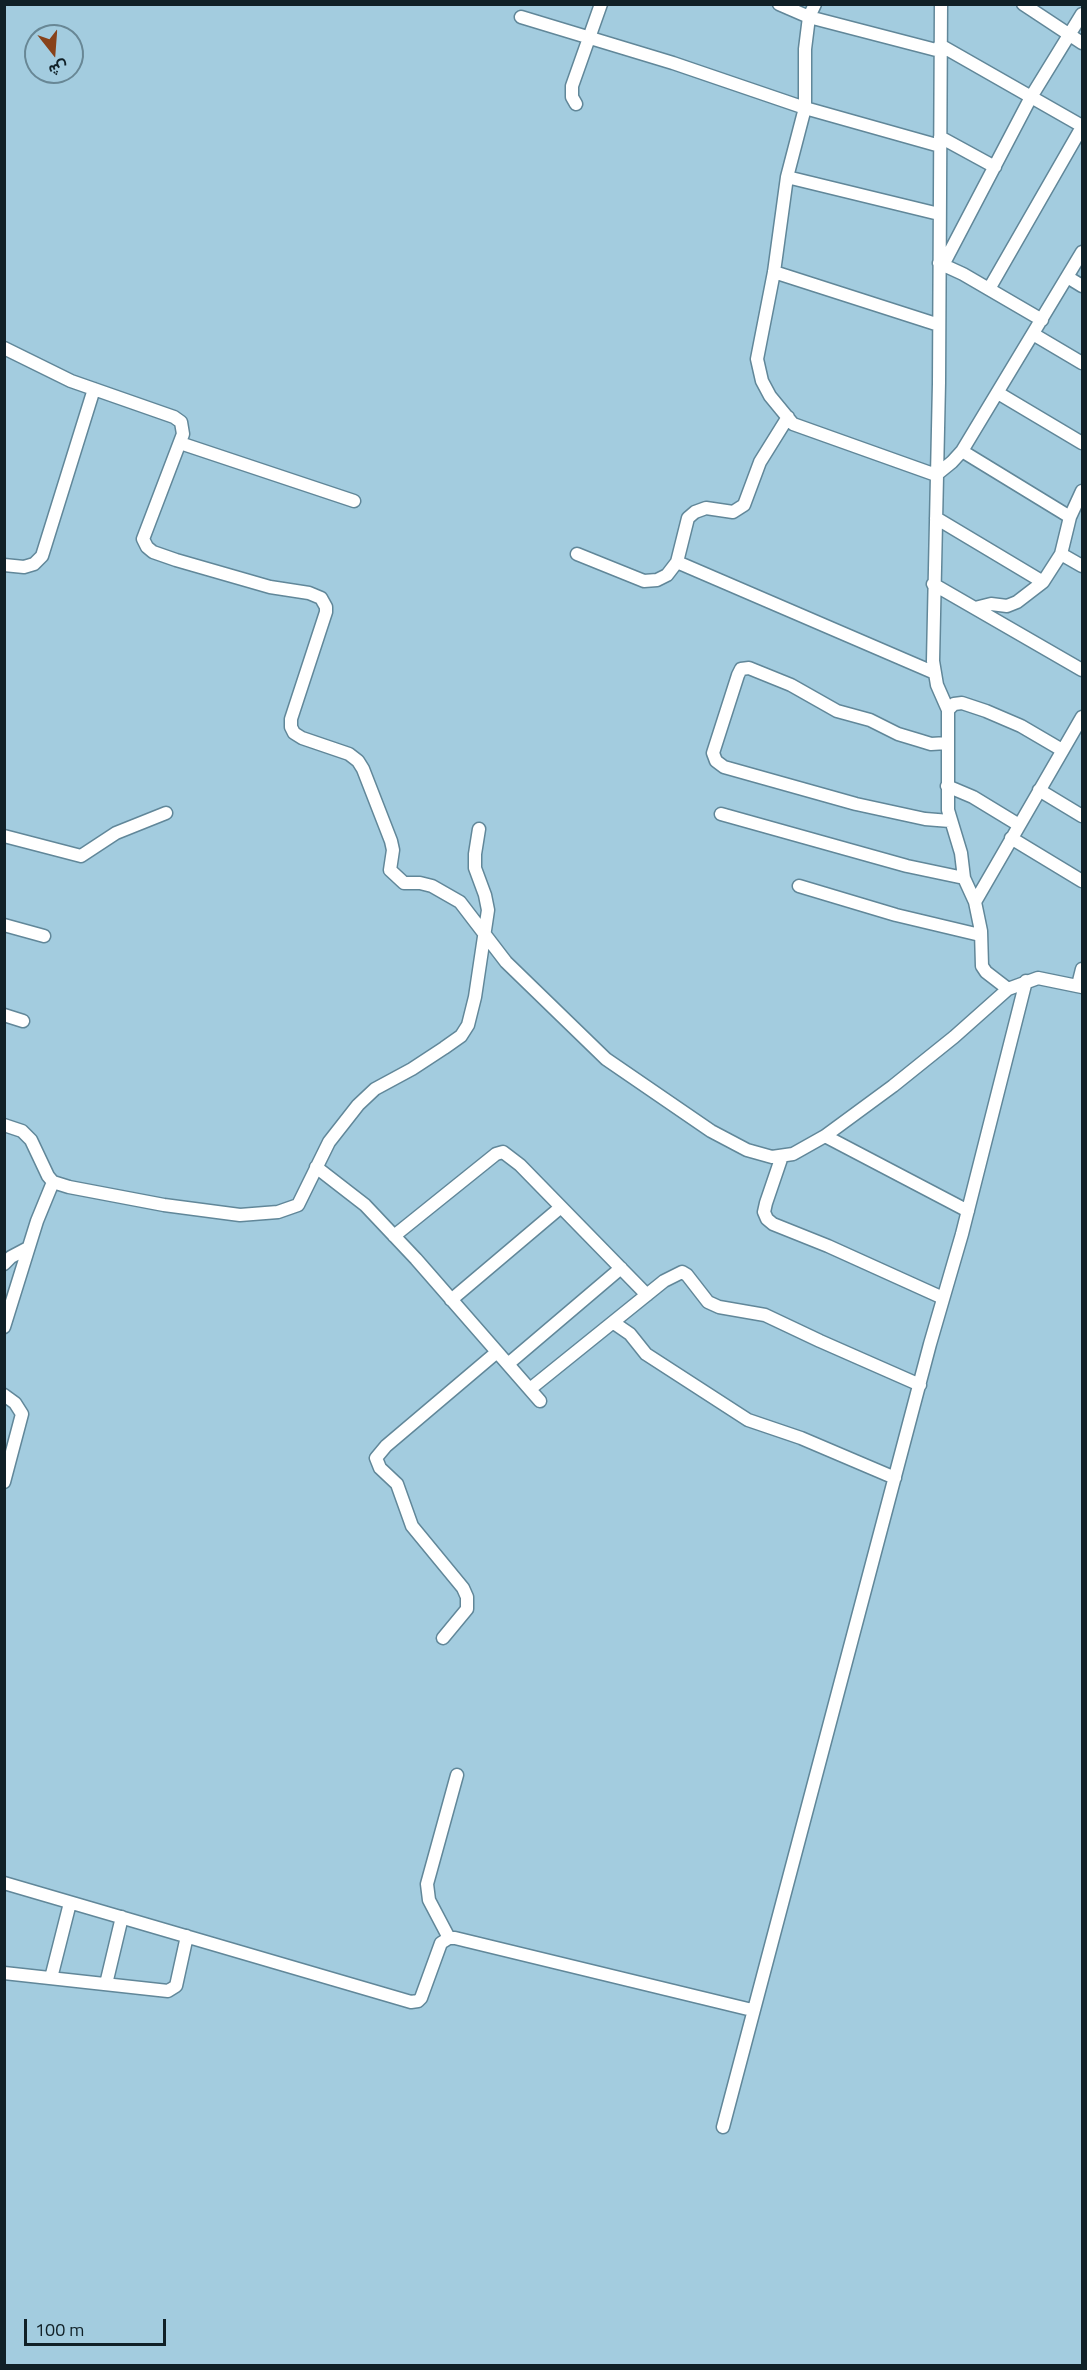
<!DOCTYPE html>
<meta charset="utf-8">
<style>
body{margin:0}
#map{position:relative;width:1087px;height:2370px;overflow:hidden;background:#a3ccdf;font-family:"Titillium Web",Vazirmatn,sans-serif}
canvas{display:block}
.frame{position:absolute;inset:0;border:6px solid #102027;pointer-events:none}
.north{position:absolute;left:24px;top:24px;width:60px;height:60px;box-sizing:border-box;background:#a3ccdf;border:2px solid #688795;border-radius:50%;rotate:163deg;font-size:16px;font-weight:700;line-height:24px;text-align:center;color:#102027}
.north::after{content:'';display:block;margin:auto;width:21px;height:27px;background:#88421a;clip-path:polygon(50% 0,100% 100%,50% 72%,0 100%)}
.scale{position:absolute;left:24px;top:2319px;width:142px;height:27px;box-sizing:border-box;border:3px solid #102027;border-top:0;padding-left:8px;font-size:18px;line-height:21px;white-space:nowrap;color:#102027;-webkit-text-stroke:4px #a3ccdf;paint-order:stroke}
</style>
<div id="map">
<canvas width="1087" height="2370"></canvas>
<div class="frame"></div>
<div class="north">ش</div>
<div class="scale">100 m</div>
</div>
<script>
const context = document.querySelector('canvas').getContext('2d');
context.lineJoin = 'round';
function toPath(rows) {
  const path = new Path2D();
  for (const r of rows) {
    path.moveTo(r[0], r[1]);
    for (let i = 2; i < r.length; i += 2) path.lineTo(r[i], r[i + 1]);
  }
  return path;
}
function trace(path, color, width, dash) {
  context.strokeStyle = color;
  context.lineWidth = width;
  context.lineCap = dash ? 'butt' : 'round';
  context.setLineDash(dash || []);
  context.stroke(path);
}
const minor = toPath([
 [779,4,809,17,815,4],
 [941,4,939,383,933,661,937,685,948,710,948,810,961,853,964,878,975,902,981,931,982,966,986,972,1008,989],
 [1023,4,1082,43],
 [521,17,673,63,805,108,940,146],
 [940,45,1082,126],
 [940,51,809,17,805,49,805,108,787,177,774,272,757,359,762,381,770,396,793,424,936,475,952,462,962,451,1082,252],
 [576,104,572,97,572,86,601,4],
 [940,137,995,167],
 [787,177,939,214],
 [939,263,963,274,1042,320],
 [943,265,1031,97,1082,14],
 [774,272,939,325],
 [1069,278,1082,286],
 [989,289,1082,127],
 [1033,334,1082,363],
 [4,348,71,381,174,417,181,422,183,434,143,539,147,547,153,552,176,560,270,587,309,593,321,598,326,607,326,612,291,719,291,727,294,733,302,738,349,754,358,761,363,769,391,841,393,850,390,870,404,883,420,883,432,886,460,902,506,962,606,1059,711,1131,747,1150,772,1157,793,1154,825,1136,893,1086,954,1037,1008,989,1038,978,1082,987],
 [998,393,1082,443],
 [180,443,354,501],
 [962,451,1070,517],
 [936,518,1043,582],
 [577,554,644,581,657,580,667,575,677,562,688,518,695,512,706,508,733,512,744,505,760,462,788,417],
 [1061,554,1082,566],
 [677,562,935,673],
 [4,565,24,567,34,564,42,556,94,389],
 [933,584,1082,670],
 [975,608,991,604,1007,606,1017,602,1043,582,1061,554,1070,517,1082,491],
 [948,710,954,704,962,703,986,711,1021,726,1062,750],
 [947,743,931,744,918,740,898,734,870,720,837,711,791,685,749,668,741,669,738,675,713,753,716,761,724,767,856,804,925,819,950,821],
 [947,786,973,797,1019,825],
 [1039,790,1082,816],
 [721,814,907,866,964,878],
 [4,836,81,856,116,833,166,813],
 [1011,838,1082,881],
 [799,886,896,915,980,935],
 [975,902,1082,717],
 [4,925,44,936],
 [1078,985,1082,969],
 [4,1015,23,1021],
 [4,1125,22,1131,31,1140,48,1176,53,1182,69,1187,164,1205,240,1215,278,1212,298,1205,329,1142,358,1105,375,1089,412,1069,444,1048,461,1036,468,1025,475,997,488,910,485,895,475,868,475,854,479,829],
 [825,1136,968,1211],
 [782,1156,766,1203,764,1212,767,1219,773,1224,828,1246,943,1298],
 [316,1167,365,1205,416,1259,540,1401],
 [394,1236,496,1154,503,1152,520,1165,647,1295],
 [4,1264,11,1257,28,1248],
 [451,1300,561,1207],
 [614,1323,630,1334,646,1354,748,1420,801,1438,895,1478],
 [4,1327,37,1221,53,1182],
 [508,1364,621,1268],
 [530,1389,664,1281,682,1272,687,1275,708,1302,719,1307,765,1315,820,1341,920,1385],
 [4,1395,15,1403,22,1414,4,1482],
 [443,1638,467,1609,467,1597,463,1588,412,1526,397,1484,380,1468,376,1458,386,1446,497,1352],
 [4,1883,411,2002,418,2001,421,1998,441,1943,449,1938,455,1938,752,2010],
 [449,1938,429,1900,427,1884,457,1775],
 [4,1973,168,1991,176,1986,187,1936],
 [51,1978,70,1903],
 [106,1984,122,1917],
 [723,2127,930,1344,962,1234,1026,981]
]);
trace(minor, '#618799', 15);
trace(minor, '#fff', 12);
</script>
